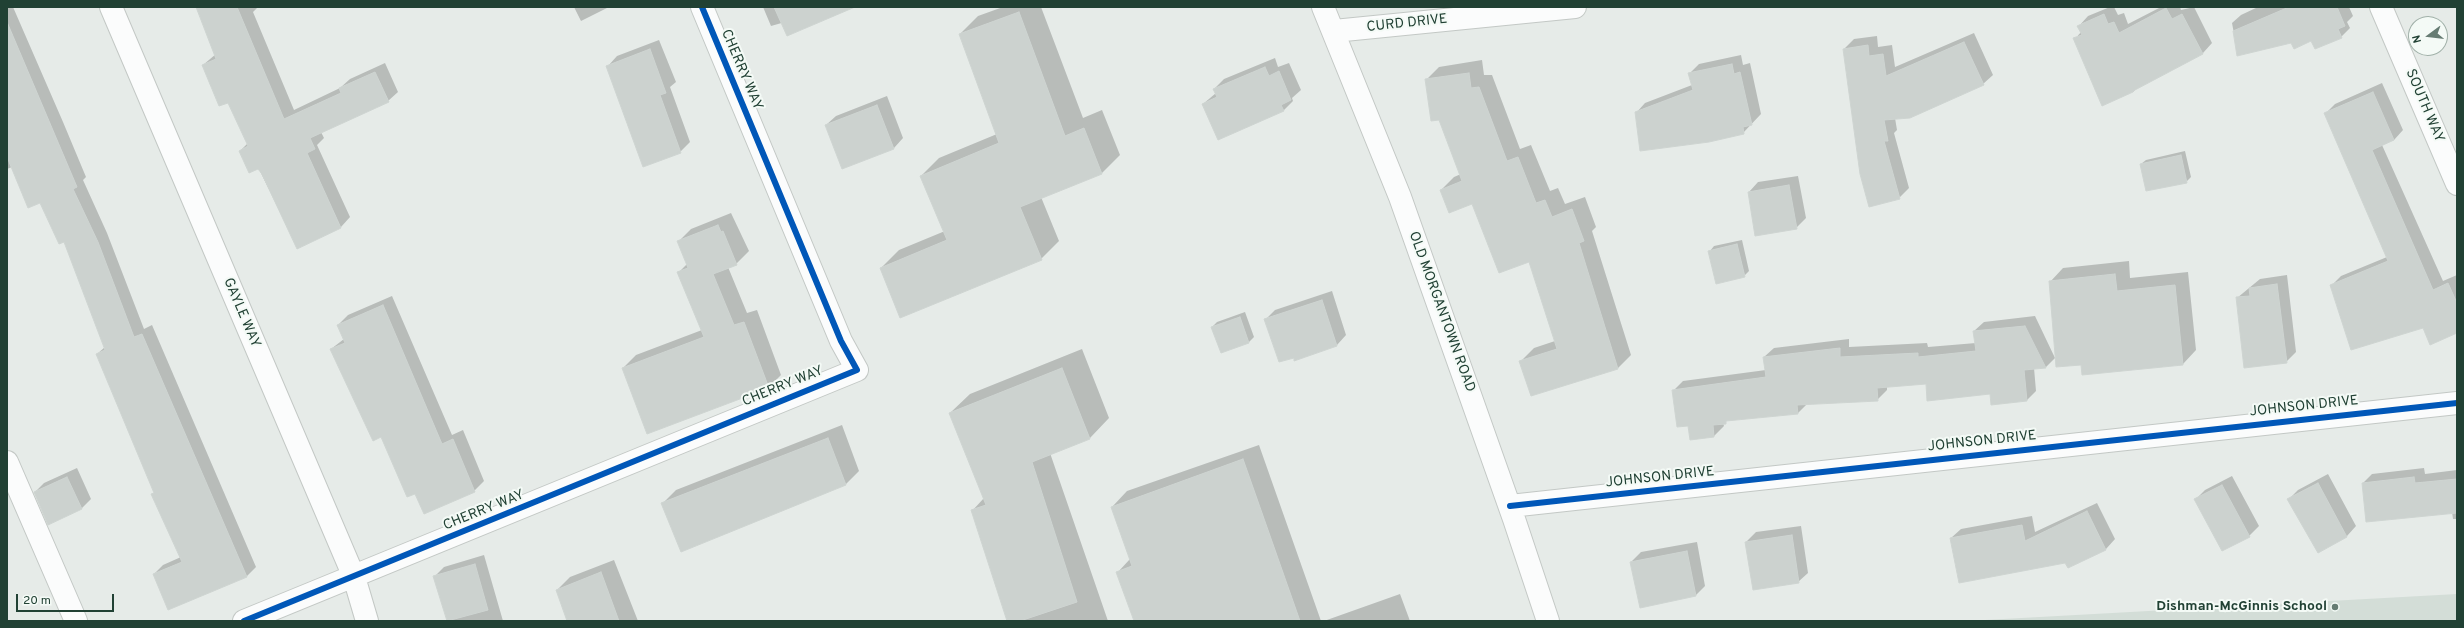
<!DOCTYPE html>
<style>
body{margin:0}
#map{position:relative;width:2464px;height:628px;overflow:hidden;background:#e6ebe8;font-family:Overpass,sans-serif}
canvas{display:block}
.frame{position:absolute;inset:0;border:8px solid #214134;pointer-events:none}
.north{position:absolute;left:2408px;top:16px;width:40px;height:40px;box-sizing:border-box;background:#f4faf6;border:1px solid #a0b0a8;border-radius:50%;rotate:255deg;font-size:11px;font-weight:700;line-height:16px;text-align:center;color:#214134}
.north::after{content:'';display:block;margin:auto;width:14px;height:18px;background:#667c73;clip-path:polygon(50% 0,100% 100%,50% 72%,0 100%)}
.scale{position:absolute;left:16px;top:594px;width:98px;height:18px;box-sizing:border-box;border:2px solid #214134;border-top:0;padding-left:5px;font-size:12px;line-height:14px;white-space:nowrap;color:#214134;-webkit-text-stroke:3px #f4faf6;paint-order:stroke}
</style>
<div id="map">
<canvas width="2464" height="628"></canvas>
<div class="frame"></div>
<div class="north">N</div>
<div class="scale">20 m</div>
</div>
<script>
const context = document.querySelector('canvas').getContext('2d');
context.lineJoin = 'round';
function paint(path, color) {
  context.fillStyle = color;
  context.fill(path, 'evenodd');
}
function toPath(rows) {
  const path = new Path2D();
  for (const r of rows) {
    path.moveTo(r[0], r[1]);
    for (let i = 2; i < r.length; i += 2) path.lineTo(r[i], r[i + 1]);
  }
  return path;
}
function trace(path, color, width, dash) {
  context.strokeStyle = color;
  context.lineWidth = width;
  context.lineCap = dash ? 'butt' : 'round';
  context.setLineDash(dash || []);
  context.stroke(path);
}
function label(font, color, halo, rows, align = 'center') {
  context.font = font + ' Overpass,sans-serif';
  context.lineWidth = 4;
  context.setLineDash([]);
  context.textBaseline = 'middle';
  context.strokeStyle = halo;
  context.fillStyle = color;
  for (const [text, x, y, turn = 0] of rows) {
    context.save();
    context.translate(x, y);
    context.rotate((+turn || 0) * Math.PI / 180);
    context.textAlign = isNaN(turn) ? turn : align;
    if (halo) context.strokeText(text, 0, 0);
    context.fillText(text, 0, 0);
    context.restore();
  }
}
const built = toPath([
 [2457,594,2457,621,1967,621]
]);
const shadow = toPath([
 [7,7,13,7,63,122,86,177,83,180,107,233,144,329,152,325,256,567,247,576,169,609,154,574,163,565,181,557,152,495,155,492,97,354,105,347,64,240,40,201,12,167,7,169],
 [197,7,258,7,253,12,294,110,340,88,350,79,385,63,398,92,388,101,321,132,324,138,317,145,350,217,341,227,297,247,258,167,240,151,248,143,228,102,203,65,216,54],
 [574,7,609,7,581,21],
 [763,7,838,7,771,26],
 [1003,7,1041,7,1083,118,1102,110,1120,155,1102,173,1041,197,1059,241,1041,259,881,268,899,250,945,231,921,176,939,158,997,134,960,34,978,16],
 [2110,7,2114,7,2118,15,2124,13,2128,24,2161,7,2180,7,2181,10,2194,7,2212,43,2203,53,2138,87,2133,92,2075,39,2081,32,2079,26,2088,16],
 [2258,7,2349,7,2353,16,2347,22,2350,28,2341,37,2292,42,2238,55,2232,23,2241,15],
 [1974,33,1993,75,1983,84,1895,118,1897,130,1894,133,1909,188,1899,198,1844,49,1854,39,1877,36,1878,47,1892,45,1895,67],
 [659,40,676,82,670,87,690,142,680,152,608,66,617,56],
 [1741,55,1743,65,1750,63,1761,114,1743,133,1636,113,1645,103,1692,85,1690,73,1699,64],
 [1275,58,1278,67,1289,63,1301,90,1292,98,1293,101,1284,110,1218,138,1203,104,1216,93,1214,89,1224,79],
 [1482,60,1484,75,1492,75,1520,149,1531,145,1550,191,1558,188,1565,204,1585,197,1596,227,1592,231,1631,355,1618,368,1531,395,1521,361,1534,348,1555,341,1530,260,1473,203,1441,190,1454,177,1461,174,1426,80,1439,67],
 [2382,83,2403,130,2394,140,2382,145,2443,281,2457,275,2457,332,2423,326,2332,285,2341,276,2387,257,2326,113,2335,104],
 [887,96,903,138,894,148,843,167,826,125,836,116],
 [2185,151,2191,177,2186,182,2141,164,2146,160],
 [1798,176,1806,218,1796,228,1749,192,1758,182],
 [731,213,749,251,736,264,728,267,747,313,757,310,781,375,769,387,623,368,636,355,702,330,678,273,687,264,678,242,691,229],
 [1742,240,1749,271,1744,276,1710,251,1714,246],
 [2129,261,2130,278,2188,272,2196,350,2183,364,2083,374,2082,364,2050,282,2063,268],
 [2287,275,2296,352,2286,362,2237,298,2260,279],
 [1332,291,1346,335,1337,345,1266,319,1275,310],
 [392,296,452,435,463,430,484,481,474,491,415,492,331,349,344,339,338,325,348,315],
 [1245,312,1254,337,1249,342,1222,352,1212,327,1217,322],
 [2035,316,2055,358,2046,367,2034,368,2036,391,2027,400,1927,383,1887,386,1887,390,1877,400,1807,404,1798,413,1729,419,1723,423,1724,426,1714,436,1691,439,1689,425,1673,391,1683,381,1766,370,1764,357,1774,348,1849,339,1849,347,1927,343,1928,347,1976,343,1974,331,1984,322],
 [1082,349,1109,418,1090,438,1050,453,1108,621,1010,621,972,511,984,498,950,413,970,394],
 [842,425,859,471,846,484,663,503,676,490],
 [1259,445,1321,621,1152,621,1118,572,1130,559,1112,507,1127,491],
 [77,468,91,499,81,509,35,492,44,483],
 [2424,468,2425,474,2457,470,2457,519,2453,519,2452,512,2363,483,2372,474],
 [2328,474,2356,526,2347,536,2318,552,2289,499,2298,490],
 [2232,476,2259,526,2249,536,2195,500,2205,490],
 [2097,503,2115,539,2106,549,2068,567,2066,562,1951,538,1961,529,2032,516,2035,532],
 [1801,526,1808,573,1798,582,1746,542,1756,532],
 [1697,542,1705,586,1696,595,1631,562,1641,552],
 [484,555,503,621,449,621,435,576,444,567],
 [614,560,638,621,568,621,557,590,570,577],
 [1400,594,1410,621,1324,621]
]);
const building = toPath([
 [196,7,237,7,284,119,341,93,339,88,375,72,389,102,310,138,315,149,307,153,341,228,297,249,262,174,258,169,249,173,239,151,248,146,228,103,219,106,202,65,216,59,196,7],
 [774,7,855,7,787,36,774,7],
 [2289,7,2337,7,2345,26,2338,29,2342,38,2315,49,2311,41,2294,49,2291,43,2237,56,2233,31,2289,7],
 [2166,8,2172,19,2182,14,2203,54,2133,91,2133,92,2102,106,2073,38,2082,35,2077,26,2104,14,2108,24,2114,22,2119,33,2166,8],
 [1019,12,1065,136,1084,128,1102,174,1020,207,1042,260,900,318,880,268,947,240,920,176,999,143,959,34,1019,12],
 [7,22,77,187,73,189,98,242,134,337,142,334,247,577,168,610,153,574,182,562,151,494,154,493,96,354,105,350,64,242,59,244,40,203,28,208,7,157,7,22],
 [1964,42,1984,85,1910,118,1884,120,1888,141,1884,141,1900,199,1869,207,1860,174,1843,49,1868,45,1869,56,1883,54,1886,76,1964,42],
 [650,49,666,93,660,95,681,153,643,167,606,66,650,49],
 [1732,64,1734,74,1740,72,1752,125,1743,127,1744,134,1709,142,1640,151,1635,112,1693,90,1688,73,1732,64],
 [1265,67,1269,76,1279,71,1291,100,1281,105,1284,111,1218,140,1202,104,1217,97,1213,89,1265,67],
 [1469,73,1471,88,1479,87,1507,161,1518,157,1536,203,1545,200,1552,217,1572,209,1584,241,1579,243,1618,369,1531,396,1519,361,1557,349,1529,262,1499,273,1472,204,1449,213,1440,190,1462,181,1439,120,1431,121,1425,79,1469,73],
 [2373,92,2394,140,2372,150,2433,290,2448,283,2457,303,2457,333,2430,345,2423,328,2351,350,2330,285,2388,261,2324,113,2373,92],
 [877,105,894,149,842,169,825,125,877,105],
 [2181,155,2187,183,2146,191,2140,164,2181,155],
 [1789,185,1797,229,1755,236,1748,192,1789,185],
 [718,225,721,232,723,231,737,265,713,274,734,325,744,322,769,388,647,434,622,368,704,337,677,272,688,268,677,241,718,225],
 [1737,244,1745,277,1716,284,1708,251,1737,244],
 [2115,274,2117,291,2175,285,2183,365,2082,375,2081,365,2056,367,2049,281,2115,274],
 [2277,284,2287,363,2244,368,2236,297,2250,296,2249,288,2277,284],
 [1322,300,1337,346,1294,361,1294,358,1279,362,1264,319,1322,300],
 [383,305,442,444,453,439,475,492,424,514,415,494,407,497,381,437,373,441,330,349,345,343,337,325,383,305],
 [1240,317,1249,343,1221,353,1211,327,1240,317],
 [2025,326,2046,368,2024,370,2027,401,1991,405,1990,394,1927,401,1926,384,1877,388,1878,401,1797,405,1798,414,1726,421,1726,424,1713,425,1714,437,1690,440,1688,426,1677,427,1672,390,1766,377,1763,357,1840,348,1840,357,1918,353,1918,357,1976,351,1973,331,2025,326],
 [1062,368,1090,439,1032,462,1077,602,1020,621,1007,621,971,510,986,505,949,413,1062,368],
 [828,438,846,485,681,552,661,503,828,438],
 [1243,459,1300,621,1134,621,1116,572,1132,566,1111,507,1243,459],
 [67,477,82,509,48,525,34,492,67,477],
 [2414,477,2415,483,2457,479,2457,513,2366,522,2362,483,2414,477],
 [2318,483,2347,537,2318,553,2287,499,2318,483],
 [2222,485,2250,537,2222,551,2194,499,2222,485],
 [2087,511,2106,550,2068,568,2065,563,1959,583,1950,538,2022,525,2025,541,2087,511],
 [1792,535,1799,583,1753,590,1745,542,1792,535],
 [1687,551,1696,596,1640,608,1630,562,1687,551],
 [475,564,488,610,447,621,433,576,475,564],
 [601,572,619,621,567,621,556,590,601,572]
]);
const minor = toPath([
 [111,7,354,577,367,621],
 [1323,7,1400,197,1514,519,1548,621],
 [2381,7,2457,184],
 [1334,31,1575,7],
 [7,462,76,621],
 [1510,506,2457,403],
 [244,621,857,370,841,341,702,7]
]);
const cycleway = toPath([
 [1510,506,2457,403],
 [244,621,857,370,841,341,702,7]
]);
const markers = [
 [2335,607,4,"#667c73"]
];
const streetNames = [
 ["CURD DRIVE",1407,24,-6],
 ["CHERRY WAY",741,70,67],
 ["SOUTH WAY",2424,106,67],
 ["OLD MORGANTOWN ROAD",1441,312,70],
 ["GAYLE WAY",241,313,67],
 ["CHERRY WAY",783,387,-22],
 ["JOHNSON DRIVE",2304,407,-6],
 ["JOHNSON DRIVE",1982,442,-6],
 ["JOHNSON DRIVE",1660,478,-6],
 ["CHERRY WAY",484,511,-22]
];
const poiNames = [
 ["Dishman-McGinnis School",2327,607]
];
paint(built, '#d3ddd7');
paint(shadow, '#0003');
paint(building, '#ccd2cf');
trace(building, '#ced4d1', 1);
trace(minor, '#c3c8c5', 24);
trace(minor, '#fbfcfc', 22);
trace(cycleway, '#0057b8', 6);
for (const [x, y, r, color] of markers) {
  const dot = new Path2D();
  dot.arc(x, y, r, 0, 2 * Math.PI);
  context.fillStyle = color;
  context.fill(dot);
  trace(dot, '#f4faf6', 1.5);
}
label('14px', '#214134', '#f4faf6', streetNames);
label('bold 14px', '#214134', '#f4faf6', poiNames, 'right');
</script>
